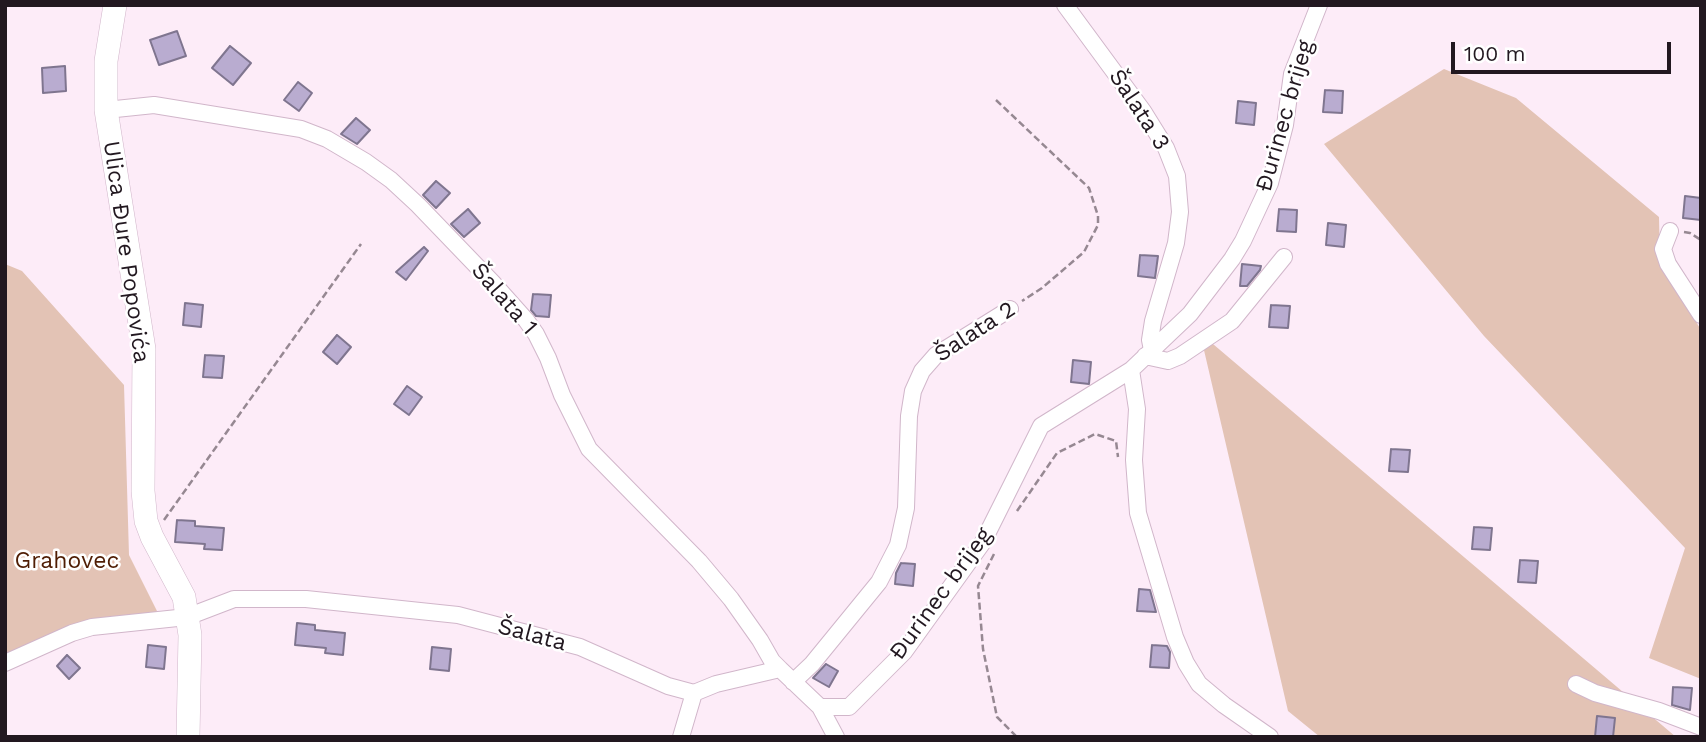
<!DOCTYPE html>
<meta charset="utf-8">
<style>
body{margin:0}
#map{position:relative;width:1706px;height:742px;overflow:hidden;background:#fdecf8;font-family:"Work Sans",sans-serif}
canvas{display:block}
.frame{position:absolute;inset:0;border:7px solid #221820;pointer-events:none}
.scale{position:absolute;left:1451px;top:42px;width:220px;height:32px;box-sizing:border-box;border:4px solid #221820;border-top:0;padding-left:9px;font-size:21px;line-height:24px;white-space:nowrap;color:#221820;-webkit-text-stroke:5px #fff;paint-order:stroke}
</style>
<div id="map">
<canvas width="1706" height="742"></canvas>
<div class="frame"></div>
<div class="scale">100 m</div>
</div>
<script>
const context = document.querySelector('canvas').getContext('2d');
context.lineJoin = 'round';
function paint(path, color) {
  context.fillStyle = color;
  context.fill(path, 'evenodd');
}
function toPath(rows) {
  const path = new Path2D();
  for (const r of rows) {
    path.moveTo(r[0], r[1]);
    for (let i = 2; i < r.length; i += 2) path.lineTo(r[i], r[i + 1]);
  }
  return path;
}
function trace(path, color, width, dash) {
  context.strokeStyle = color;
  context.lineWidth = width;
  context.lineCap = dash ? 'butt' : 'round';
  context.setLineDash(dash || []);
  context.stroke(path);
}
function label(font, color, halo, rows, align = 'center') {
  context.font = font + ' "Work Sans",sans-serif';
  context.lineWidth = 5;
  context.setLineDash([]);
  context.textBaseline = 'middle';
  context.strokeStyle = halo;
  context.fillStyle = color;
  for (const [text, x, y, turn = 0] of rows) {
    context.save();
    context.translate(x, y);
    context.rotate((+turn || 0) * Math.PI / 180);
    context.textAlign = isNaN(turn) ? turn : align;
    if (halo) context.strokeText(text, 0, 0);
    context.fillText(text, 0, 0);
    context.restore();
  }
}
const green = toPath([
 [1444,69,1516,98,1659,217,1660,262,1701,330,1701,679,1649,658,1685,548,1484,336,1324,144],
 [5,264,22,271,124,385,129,555,159,615,75,624,5,655],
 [1200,333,1676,737,1320,737,1288,711]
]);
const building = toPath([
 [177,31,186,56,159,65,150,40,177,31],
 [230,46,251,63,233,85,212,68,230,46],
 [65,66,66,91,43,93,42,68,65,66],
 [298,82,312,93,299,111,284,100,298,82],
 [1325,90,1343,91,1342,113,1323,112,1325,90],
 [1238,101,1256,103,1254,125,1236,123,1238,101],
 [356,118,370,130,357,144,341,134,356,118],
 [436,181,450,193,436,208,423,195,436,181],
 [1685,196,1701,198,1701,220,1683,218,1685,196],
 [468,209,480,223,464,237,451,224,468,209],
 [1279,209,1297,210,1296,232,1277,231,1279,209],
 [1328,223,1346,225,1344,247,1326,245,1328,223],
 [424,247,428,251,406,280,396,272,424,247],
 [1140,255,1158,256,1155,278,1138,276,1140,255],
 [1242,264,1261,266,1260,270,1247,286,1240,286,1242,264],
 [533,294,551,295,549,317,536,316,531,310,533,294],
 [185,303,203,305,201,327,183,325,185,303],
 [1271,305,1290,306,1288,328,1269,327,1271,305],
 [337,335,351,347,337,364,323,352,337,335],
 [205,355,224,356,222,378,203,377,205,355],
 [1073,360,1091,362,1089,384,1071,382,1073,360],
 [407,386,422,397,409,415,394,404,407,386],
 [1391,449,1410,450,1408,472,1389,471,1391,449],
 [177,520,195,521,195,526,224,528,222,550,204,549,205,544,175,542,177,520],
 [1474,527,1492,528,1490,550,1472,549,1474,527],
 [1520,560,1538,561,1536,583,1518,582,1520,560],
 [901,563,915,564,913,586,895,584,896,573,901,563],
 [1139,589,1150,590,1156,612,1137,611,1139,589],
 [297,623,315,625,315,630,345,633,343,655,325,653,326,648,295,645,297,623],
 [148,645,166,647,164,669,146,667,148,645],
 [1152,645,1167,646,1170,652,1169,668,1150,667,1152,645],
 [432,647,451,649,449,671,430,669,432,647],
 [67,655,80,668,69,679,57,666,67,655],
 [826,664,838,671,829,687,813,678,826,664],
 [1673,687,1692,688,1690,710,1672,705,1673,687],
 [1597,716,1615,718,1613,737,1595,737,1597,716]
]);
const path = toPath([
 [996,100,1089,188,1098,216,1098,225,1084,252,1042,288,1022,301],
 [1684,232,1690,233,1701,240],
 [1017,511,1057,453,1095,434,1116,441,1118,457],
 [164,520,361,244],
 [994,554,978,586,983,649,997,717,1017,737]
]);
const street = toPath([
 [1065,5,1143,111,1166,148,1177,176,1180,212,1176,243,1153,321,1150,340,1152,350],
 [106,110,154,105,301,129,327,139,366,162,391,180,418,205,493,283,526,320,536,334,548,358,562,395,589,449,699,561,731,599,760,640,772,661,780,669],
 [1670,231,1663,249,1668,264,1701,315],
 [1145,356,1168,361,1180,356,1232,321,1284,257],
 [1131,370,1137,409,1134,460,1138,513,1175,637,1186,663,1199,684,1224,705,1270,737],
 [5,663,72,633,92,627,187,617,234,599,306,599,458,615,580,647,668,686,694,693,716,684,780,669,820,707,836,737],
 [793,682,812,664,879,582,898,545,906,508,909,416,913,391,922,371,936,355,1010,309],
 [1576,684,1595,693,1659,711,1701,727],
 [820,707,849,707,904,652,983,542,1041,426,1131,370,1190,314,1232,259,1243,241,1270,183,1285,125,1292,74,1319,5],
 [681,737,694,693]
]);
const secondary = toPath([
 [115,5,106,61,106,110,144,349,143,491,146,521,152,537,184,597,190,635,188,737]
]);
const streetNames = [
 ["Šalata 3",1139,110,57],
 ["Đurinec brijeg",1285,116,-74],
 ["Ulica Đure Popovića",126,252,82],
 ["Šalata 1",504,299,49],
 ["Šalata 2",975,332,-33],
 ["Đurinec brijeg",941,594,-54],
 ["Šalata",532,635,15]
];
const parkNames = [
 ["Grahovec",67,561]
];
paint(green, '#e3c3b5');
paint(building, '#b9acd0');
trace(building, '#7f758f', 2);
trace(street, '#d1b6ca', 18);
trace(secondary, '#d1b6ca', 24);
trace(path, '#968892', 2.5, [7, 3.5]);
trace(street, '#fff', 16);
trace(secondary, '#fff', 23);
label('23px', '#221820', '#fff', streetNames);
label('23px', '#4f1d04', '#fff', parkNames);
</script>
